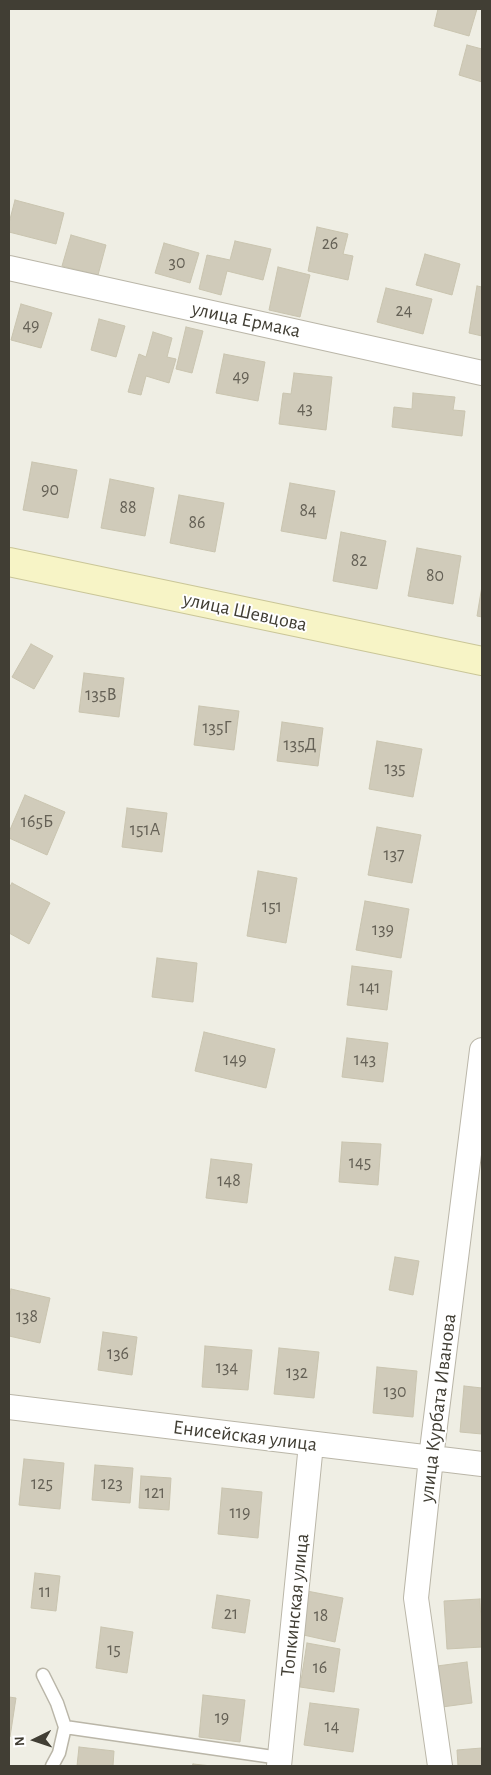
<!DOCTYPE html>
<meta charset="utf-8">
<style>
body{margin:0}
#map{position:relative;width:491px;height:1775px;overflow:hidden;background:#efeee4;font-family:"Alegreya Sans",sans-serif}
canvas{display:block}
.frame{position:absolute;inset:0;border:10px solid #413e34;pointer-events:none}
.north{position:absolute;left:10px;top:1715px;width:50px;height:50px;-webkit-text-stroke:4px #fff;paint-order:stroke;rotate:266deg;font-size:14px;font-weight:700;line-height:20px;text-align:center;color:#413e34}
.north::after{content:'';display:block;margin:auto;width:18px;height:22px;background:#413e34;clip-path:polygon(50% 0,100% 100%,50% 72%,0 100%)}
</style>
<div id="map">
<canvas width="491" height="1775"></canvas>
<div class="frame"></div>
<div class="north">N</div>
</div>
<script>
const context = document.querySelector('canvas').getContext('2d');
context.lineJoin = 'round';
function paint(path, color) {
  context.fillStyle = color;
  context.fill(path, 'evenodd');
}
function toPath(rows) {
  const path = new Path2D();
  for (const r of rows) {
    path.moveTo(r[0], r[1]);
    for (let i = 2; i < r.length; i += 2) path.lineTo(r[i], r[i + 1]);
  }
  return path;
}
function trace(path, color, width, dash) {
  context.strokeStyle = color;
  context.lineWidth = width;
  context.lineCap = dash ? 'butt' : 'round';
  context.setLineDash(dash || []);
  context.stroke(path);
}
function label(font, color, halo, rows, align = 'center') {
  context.font = font + ' "Alegreya Sans",sans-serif';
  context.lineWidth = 4;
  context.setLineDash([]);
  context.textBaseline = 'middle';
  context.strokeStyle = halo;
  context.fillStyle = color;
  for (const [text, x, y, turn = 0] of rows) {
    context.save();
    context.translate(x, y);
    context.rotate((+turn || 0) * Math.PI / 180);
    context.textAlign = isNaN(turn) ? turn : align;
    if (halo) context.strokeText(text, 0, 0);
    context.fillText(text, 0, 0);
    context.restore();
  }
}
const building = toPath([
 [438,9,477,9,469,36,434,26,438,9],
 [467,45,482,49,482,82,459,75,467,45],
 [15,200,64,213,56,244,9,232,9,223,15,200],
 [317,227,348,234,343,254,353,256,348,280,308,271,317,227],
 [71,235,106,245,98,275,62,266,71,235],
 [235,241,271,249,263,280,227,271,221,295,199,289,207,255,230,260,235,241],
 [164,243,199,253,190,283,155,273,164,243],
 [425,254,460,264,452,295,416,285,425,254],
 [278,267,310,275,300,317,269,310,278,267],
 [477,286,482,287,482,336,469,333,477,286],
 [386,288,432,299,423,334,377,322,386,288],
 [21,304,52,313,41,348,11,340,21,304],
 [99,319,125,326,116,357,91,350,99,319],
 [186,327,203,331,192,373,176,369,186,327],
 [153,332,172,338,167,357,176,359,169,383,146,376,141,395,128,392,139,354,146,357,153,332],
 [224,354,265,362,258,401,216,393,224,354],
 [294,373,332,377,326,430,279,424,283,393,291,394,294,373],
 [413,393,455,397,453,410,465,411,462,436,392,427,394,407,412,409,413,393],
 [32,462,77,470,68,518,23,510,32,462],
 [110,479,154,488,145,536,101,528,110,479],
 [290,483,335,491,326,539,281,531,290,483],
 [179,495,224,503,215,552,170,543,179,495],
 [341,532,386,541,377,589,333,581,341,532],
 [417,548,461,556,453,604,408,596,417,548],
 [482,586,482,617,477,616,482,586],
 [31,644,53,656,34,689,12,677,31,644],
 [84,673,124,678,119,717,79,712,84,673],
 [199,706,239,711,234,750,194,745,199,706],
 [282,722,323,728,318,766,277,761,282,722],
 [377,741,422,749,413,797,369,789,377,741],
 [25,795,65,812,47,855,9,838,9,832,25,795],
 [127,808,167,813,162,852,122,847,127,808],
 [377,827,421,835,412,883,368,875,377,827],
 [258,871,297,878,286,943,247,936,258,871],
 [12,883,50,903,29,944,9,933,9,888,12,883],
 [365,901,409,909,401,958,356,950,365,901],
 [157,958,197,963,193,1002,152,997,157,958],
 [352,966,392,971,387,1010,347,1005,352,966],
 [204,1032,275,1049,266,1088,195,1071,204,1032],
 [347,1038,388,1043,383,1082,342,1077,347,1038],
 [342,1142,381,1144,378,1185,339,1182,342,1142],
 [211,1159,252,1164,247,1203,206,1198,211,1159],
 [395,1257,419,1261,413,1295,389,1290,395,1257],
 [11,1289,50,1298,40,1343,9,1336,9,1298,11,1289],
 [103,1332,137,1337,132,1375,98,1370,103,1332],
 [205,1346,252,1350,248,1390,202,1387,205,1346],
 [279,1348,319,1352,314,1398,274,1394,279,1348],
 [377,1367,417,1371,413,1417,373,1413,377,1367],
 [464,1386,482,1388,482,1434,460,1432,464,1386],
 [24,1459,64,1463,60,1509,19,1505,24,1459],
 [95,1465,133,1468,130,1503,92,1500,95,1465],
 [141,1476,171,1478,169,1510,139,1508,141,1476],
 [222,1488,262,1492,258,1538,218,1534,222,1488],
 [35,1573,60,1576,56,1611,31,1608,35,1573],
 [307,1591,343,1598,335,1642,299,1634,307,1591],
 [217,1595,250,1600,245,1633,212,1628,217,1595],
 [480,1599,482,1647,447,1649,444,1601,480,1599],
 [101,1627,133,1632,127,1673,96,1668,101,1627],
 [307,1643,340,1649,334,1692,300,1687,307,1643],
 [467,1662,472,1703,442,1707,437,1666,467,1662],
 [203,1695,245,1700,240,1742,199,1737,203,1695],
 [9,1697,16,1698,10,1737,9,1737,9,1697],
 [310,1703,359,1709,353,1752,304,1745,310,1703],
 [79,1747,114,1751,113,1766,77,1766,79,1747],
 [482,1748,482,1766,458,1766,457,1750,482,1748],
 [193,1764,212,1766,192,1766,193,1764]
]);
const service = toPath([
 [43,1675,57,1703,65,1727,59,1753,52,1766],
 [65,1727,280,1758]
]);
const minor = toPath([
 [9,268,482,373],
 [9,1407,482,1464],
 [279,1766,311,1444],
 [440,1766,416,1598,431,1458,482,1050]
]);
const secondary = toPath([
 [9,562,482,661]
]);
const numberNames = [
 ["26",330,244],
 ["30",177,263],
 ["24",404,311],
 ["49",31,326],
 ["49",241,377],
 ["43",305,409],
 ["90",50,490],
 ["88",128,508],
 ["84",308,511],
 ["86",197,523],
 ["82",359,561],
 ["80",435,576],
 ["135В",101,695],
 ["135Г",217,728],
 ["135Д",300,745],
 ["135",395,769],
 ["165Б",37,822],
 ["151А",145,830],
 ["137",394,855],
 ["151",272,907],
 ["139",383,930],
 ["141",370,988],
 ["149",235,1060],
 ["143",365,1060],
 ["145",360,1163],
 ["148",229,1181],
 ["138",27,1317],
 ["136",118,1354],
 ["134",227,1368],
 ["132",297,1373],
 ["130",395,1392],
 ["125",42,1484],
 ["123",112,1484],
 ["121",155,1493],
 ["119",240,1513],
 ["11",45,1592],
 ["21",231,1614],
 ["18",321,1616],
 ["15",114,1650],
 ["16",320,1668],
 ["19",222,1718],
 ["14",332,1727]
];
const streetNames = [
 ["улица Ермака",246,320,12],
 ["улица Шевцова",245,612,12],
 ["улица Курбата Иванова",438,1408,-83],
 ["Енисейская улица",245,1436,7],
 ["Топкинская улица",295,1605,-84]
];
paint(building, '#d0cbba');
trace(building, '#c9c4af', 1);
trace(service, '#bab6a8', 15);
trace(minor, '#bab6a8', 26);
trace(secondary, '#cac698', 30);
trace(service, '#fff', 12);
trace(minor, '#fff', 24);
trace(secondary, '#f7f4c6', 28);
label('18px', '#656156', null, numberNames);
label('20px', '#413e34', '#fff', streetNames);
</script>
